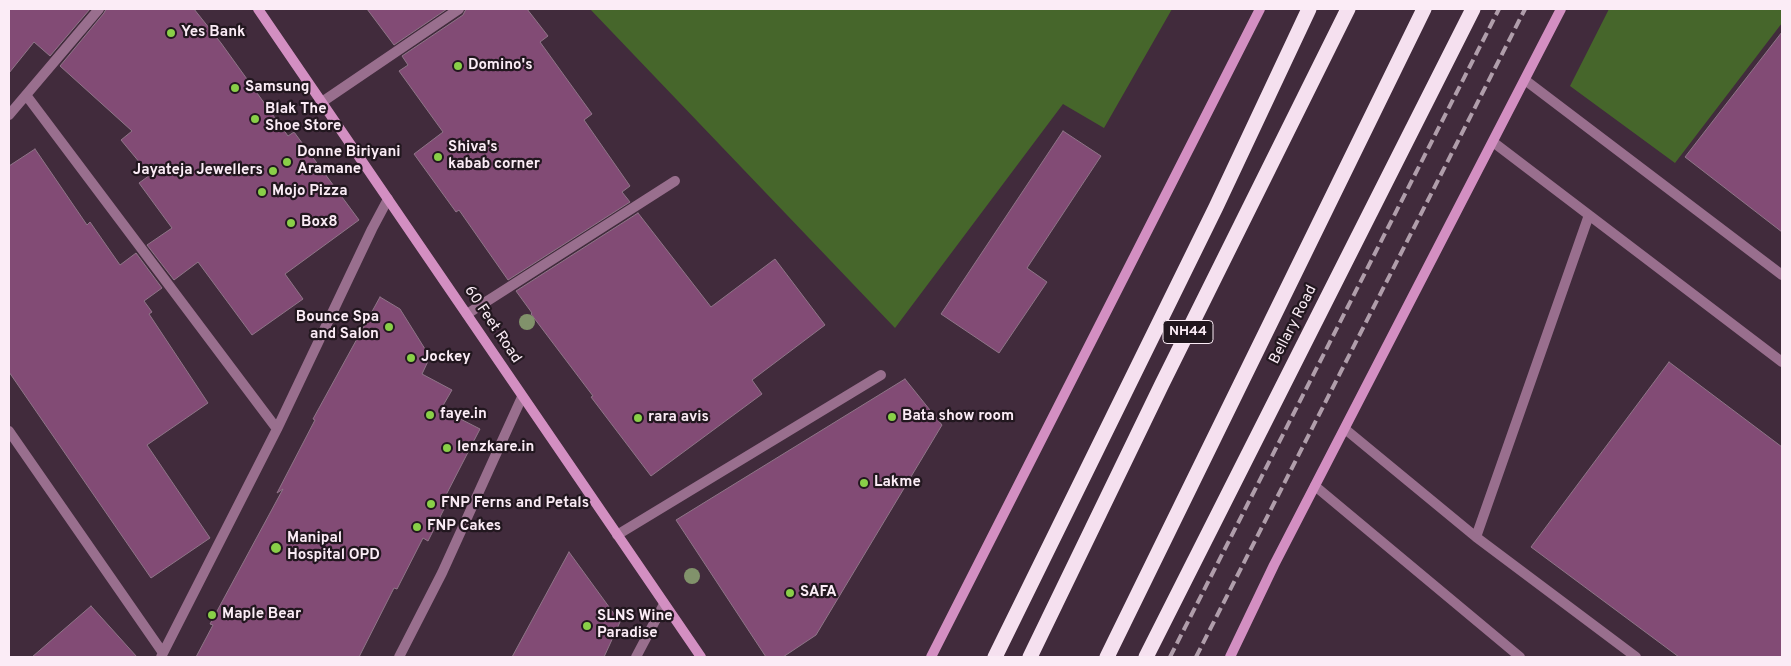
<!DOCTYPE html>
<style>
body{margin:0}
#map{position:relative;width:1791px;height:666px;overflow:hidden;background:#412b3c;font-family:Overpass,sans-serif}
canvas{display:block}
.frame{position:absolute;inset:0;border:10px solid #fbecf6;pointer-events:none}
</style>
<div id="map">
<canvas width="1791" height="666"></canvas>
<div class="frame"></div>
</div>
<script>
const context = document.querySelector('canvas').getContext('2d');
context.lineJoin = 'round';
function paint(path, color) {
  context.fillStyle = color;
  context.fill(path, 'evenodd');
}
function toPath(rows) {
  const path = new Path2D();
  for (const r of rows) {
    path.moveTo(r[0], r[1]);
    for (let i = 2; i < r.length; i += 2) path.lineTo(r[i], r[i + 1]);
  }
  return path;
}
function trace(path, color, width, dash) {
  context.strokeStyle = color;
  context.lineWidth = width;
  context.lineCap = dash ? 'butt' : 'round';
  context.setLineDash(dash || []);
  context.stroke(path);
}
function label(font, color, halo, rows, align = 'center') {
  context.font = font + ' Overpass,sans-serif';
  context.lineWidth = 4.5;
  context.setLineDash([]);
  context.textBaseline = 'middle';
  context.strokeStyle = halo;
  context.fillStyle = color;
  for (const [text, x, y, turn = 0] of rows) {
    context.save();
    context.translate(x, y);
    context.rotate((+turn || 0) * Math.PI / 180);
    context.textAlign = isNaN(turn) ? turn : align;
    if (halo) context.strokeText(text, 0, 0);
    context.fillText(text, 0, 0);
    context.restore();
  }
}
const green = toPath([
 [590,9,1172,9,1104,128,1063,104,895,328],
 [1609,9,1782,9,1782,23,1675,163,1570,86]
]);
const building = toPath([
 [9,9,90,9,50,56,34,42,9,73,9,9],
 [106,9,194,9,221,43,288,136,294,132,359,220,285,274,303,299,252,335,198,262,174,280,147,245,172,228,139,183,150,175,121,140,132,131,60,66,104,13,106,9],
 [367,9,447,9,394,45,367,9],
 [466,9,527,9,548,36,540,42,592,114,584,120,630,186,622,192,630,202,508,280,459,210,456,212,414,154,443,132,399,71,408,65,402,56,463,15,466,9],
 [1782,32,1782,232,1685,157,1782,32],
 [1063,131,1101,156,1027,268,1047,282,999,353,941,314,1063,131],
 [35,149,87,225,90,222,120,265,136,253,162,288,144,301,152,312,149,314,208,403,147,445,210,538,151,578,9,372,9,166,35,149],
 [638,213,711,307,775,259,825,325,752,380,762,394,651,476,591,397,593,396,531,314,532,313,516,291,638,213],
 [380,297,400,309,430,357,422,374,452,390,441,409,480,429,446,495,450,497,428,541,423,538,397,589,394,588,359,657,196,657,213,625,210,624,283,489,277,493,315,420,313,419,380,297],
 [1669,362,1782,447,1782,657,1679,657,1531,547,1669,362],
 [905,379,942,425,816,635,783,657,766,657,676,520,905,379],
 [569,552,620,622,604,657,512,657,569,552],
 [91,606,137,657,32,657,91,606]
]);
const lane = toPath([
 [1525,80,1782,275],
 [1493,142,1782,362],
 [1345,429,1476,537,1636,657],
 [1315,486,1520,657],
 [1476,537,1589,215]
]);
const street = toPath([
 [26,95,277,429],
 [322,102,459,9],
 [9,115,99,9],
 [467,314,675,181],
 [9,431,163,653],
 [617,535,881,375],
 [161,657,277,429,372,229,388,199],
 [399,657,442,573,522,397],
 [636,657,664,604]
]);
const secondary = toPath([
 [258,9,701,657],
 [931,657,1260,9],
 [1230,657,1274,565,1561,9]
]);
const highway = toPath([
 [995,657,1216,207,1309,9],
 [1030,657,1162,384,1348,9],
 [1107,657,1424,9],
 [1146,657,1473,9]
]);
const rail = toPath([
 [1170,657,1499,9],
 [1196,657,1525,9]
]);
const trees = [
 [527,322],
 [692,576]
];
const markers = [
 [171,33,5,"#89cf48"],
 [458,66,5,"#89cf48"],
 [235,88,5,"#89cf48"],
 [255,119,5,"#89cf48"],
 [438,157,5,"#89cf48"],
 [287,162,5,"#89cf48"],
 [273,171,5,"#89cf48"],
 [262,192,5,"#89cf48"],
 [291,223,5,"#89cf48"],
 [389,327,5,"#89cf48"],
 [411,358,5,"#89cf48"],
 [430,415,5,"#89cf48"],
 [892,417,5,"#89cf48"],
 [638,418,5,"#89cf48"],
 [447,448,5,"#89cf48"],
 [864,483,5,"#89cf48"],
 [431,504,5,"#89cf48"],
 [417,527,5,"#89cf48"],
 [276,548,6,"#89cf48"],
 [790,593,5,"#89cf48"],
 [212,615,5,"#89cf48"],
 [587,626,5,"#89cf48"]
];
const shields = [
 [1188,332,50]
];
const shieldNames = [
 ["NH44",1188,332]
];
const poiNames = [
 ["Yes Bank",181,33],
 ["Domino's",468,66],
 ["Samsung",245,88],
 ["Blak The",265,110],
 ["Shoe Store",265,127],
 ["Shiva's",448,148],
 ["kabab corner",448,165],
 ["Donne Biriyani",297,153],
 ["Aramane",297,170],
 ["Jayateja Jewellers",263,171,"right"],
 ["Mojo Pizza",272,192],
 ["Box8",301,223],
 ["Bounce Spa",379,318,"right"],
 ["and Salon",379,335,"right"],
 ["Jockey",421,358],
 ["faye.in",440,415],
 ["Bata show room",902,417],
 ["rara avis",648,418],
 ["lenzkare.in",457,448],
 ["Lakme",874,483],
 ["FNP Ferns and Petals",441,504],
 ["FNP Cakes",427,527],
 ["Manipal",287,539],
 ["Hospital OPD",287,556],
 ["SAFA",800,593],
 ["Maple Bear",222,615],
 ["SLNS Wine",597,617],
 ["Paradise",597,634]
];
const streetNames = [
 ["60 Feet Road",492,325,56],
 ["Bellary Road",1294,325,-63]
];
paint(green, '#46662b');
paint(building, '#824b75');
trace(building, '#8f7588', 1);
trace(lane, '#996f8e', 10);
trace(street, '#996f8e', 10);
trace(secondary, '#d38fc2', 10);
trace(highway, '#f5e0ef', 15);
trace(rail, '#b09eab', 4, [10, 5]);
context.fillStyle = '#81926b';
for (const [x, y] of trees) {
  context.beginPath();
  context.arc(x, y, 8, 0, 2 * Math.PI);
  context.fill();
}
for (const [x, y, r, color] of markers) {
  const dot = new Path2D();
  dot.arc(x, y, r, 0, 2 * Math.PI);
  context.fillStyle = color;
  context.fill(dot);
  trace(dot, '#22171f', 2);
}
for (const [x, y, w] of shields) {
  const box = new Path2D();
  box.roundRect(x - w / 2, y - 11.5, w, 23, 4);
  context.fillStyle = '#22171f';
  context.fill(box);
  trace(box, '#fbecf6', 1);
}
label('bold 14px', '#fbecf6', null, shieldNames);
label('bold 15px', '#fbecf6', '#22171f', poiNames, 'left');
label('15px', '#fbecf6', '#22171f', streetNames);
</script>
